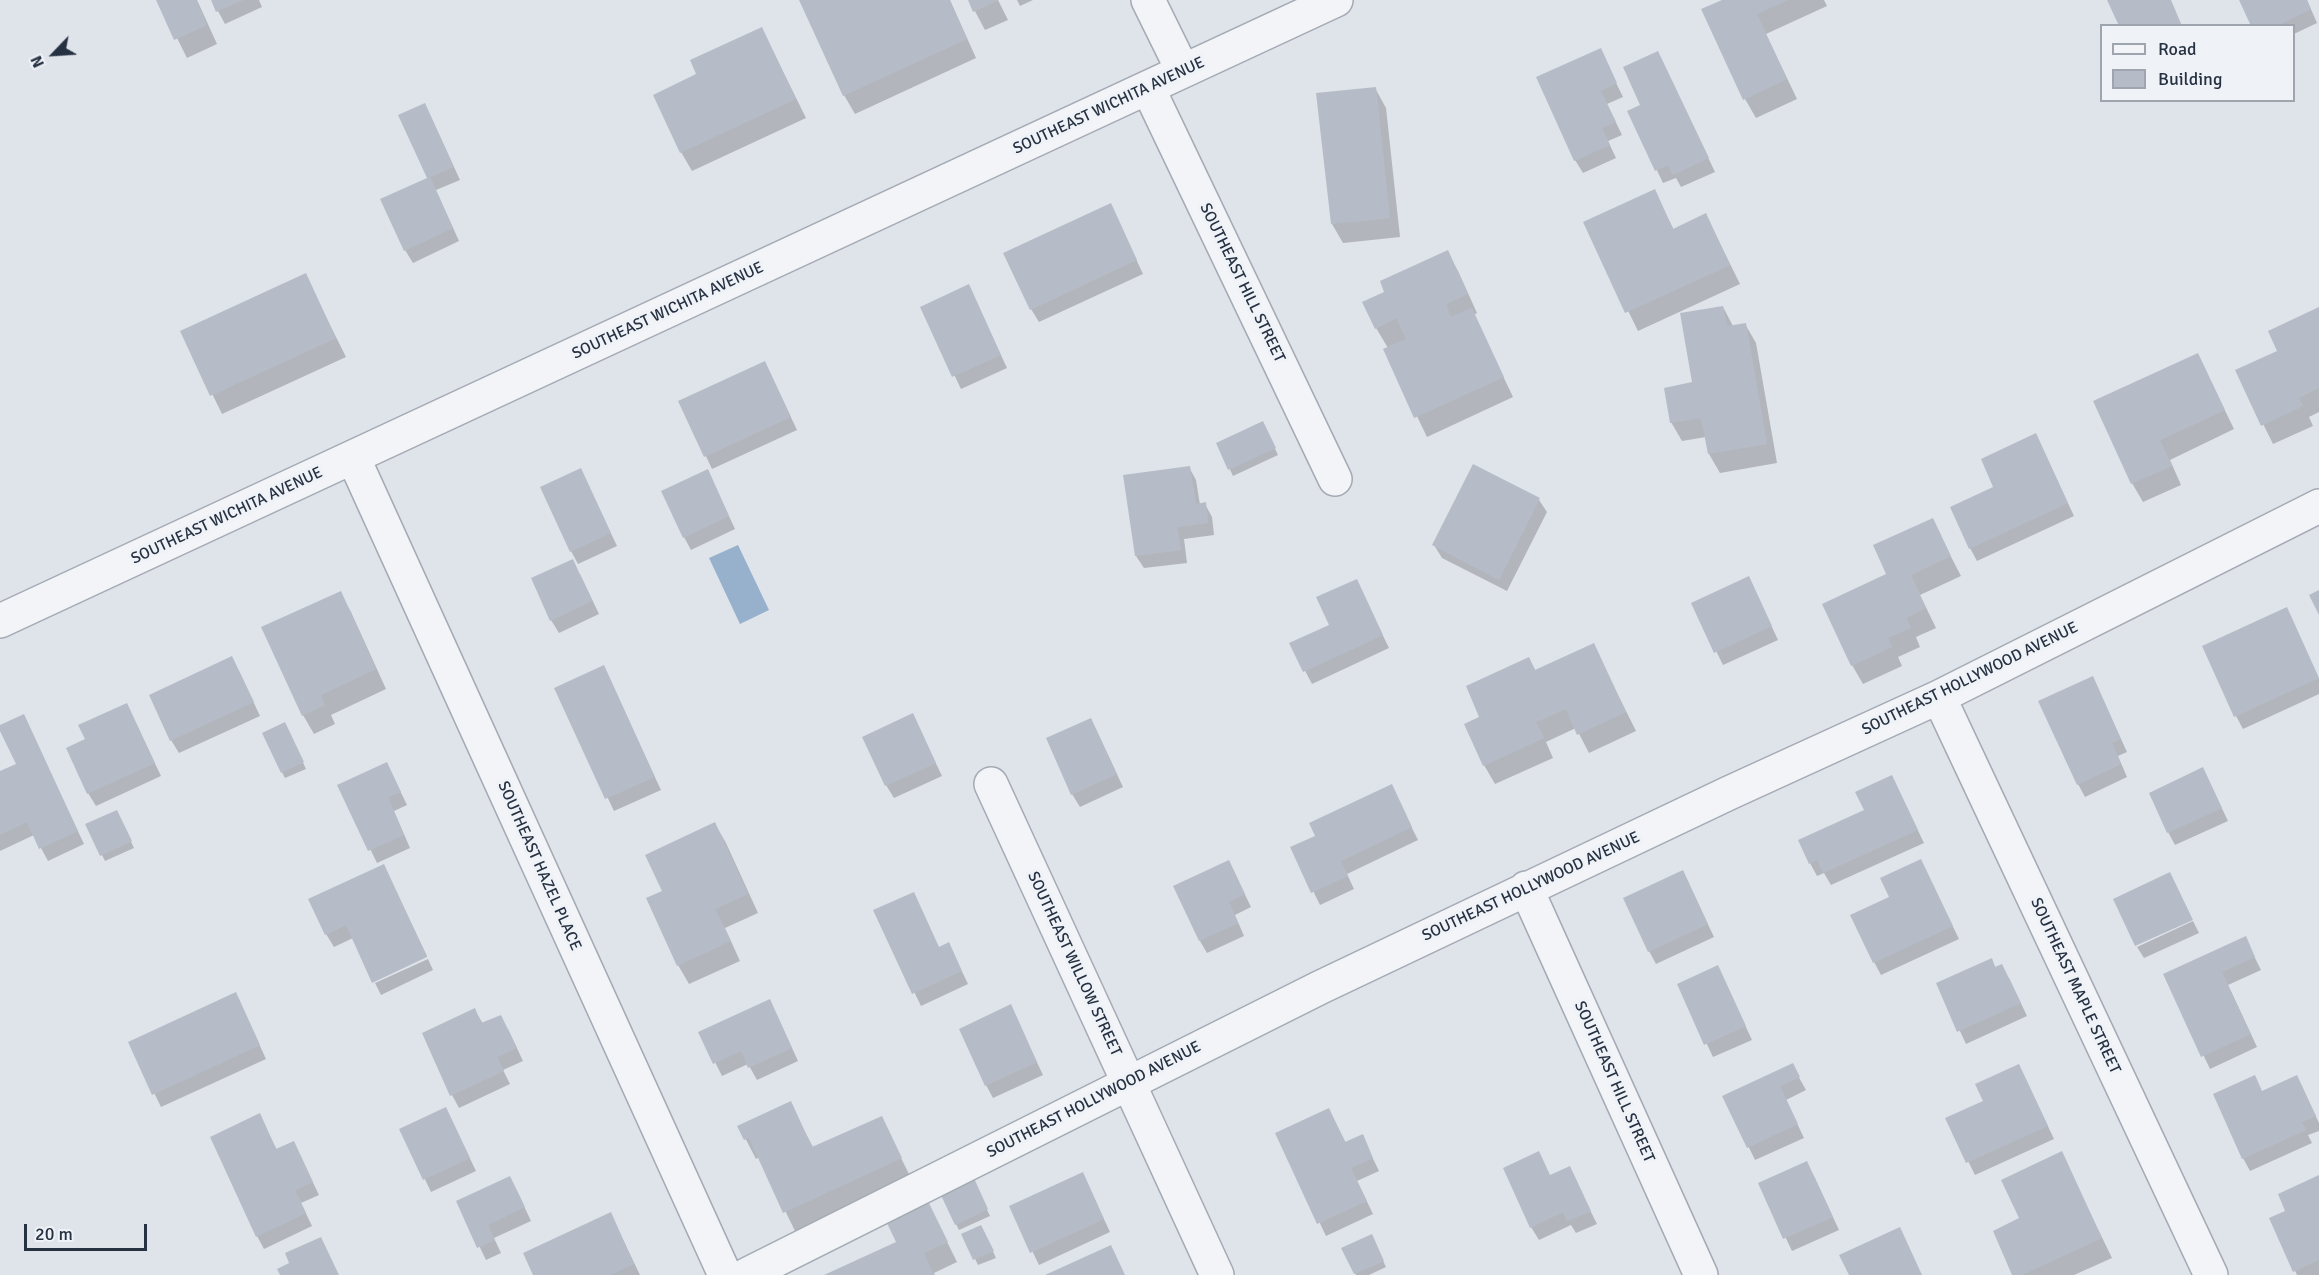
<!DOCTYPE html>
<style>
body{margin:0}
#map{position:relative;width:2319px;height:1275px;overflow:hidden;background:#dfe3ea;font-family:Signika,sans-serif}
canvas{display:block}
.legend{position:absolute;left:2100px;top:24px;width:195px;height:78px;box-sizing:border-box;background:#eff2f7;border:2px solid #9fa5af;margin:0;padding:8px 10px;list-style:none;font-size:18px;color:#263142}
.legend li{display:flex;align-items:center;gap:12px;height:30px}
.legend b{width:30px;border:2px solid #9fa5af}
.north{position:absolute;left:24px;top:24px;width:60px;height:60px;-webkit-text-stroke:4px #eff2f7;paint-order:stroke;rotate:245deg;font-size:16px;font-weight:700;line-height:24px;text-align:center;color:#263142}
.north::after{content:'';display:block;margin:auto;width:21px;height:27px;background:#263142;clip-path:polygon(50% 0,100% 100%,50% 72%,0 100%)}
.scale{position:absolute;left:24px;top:1224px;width:123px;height:27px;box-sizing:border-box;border:3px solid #263142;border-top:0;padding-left:8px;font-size:18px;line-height:21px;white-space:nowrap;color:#263142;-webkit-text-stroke:4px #eff2f7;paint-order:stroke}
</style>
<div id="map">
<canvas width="2319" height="1275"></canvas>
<ul class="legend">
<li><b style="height:8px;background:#f2f4f7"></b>Road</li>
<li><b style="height:16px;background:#b6bcc7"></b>Building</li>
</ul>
<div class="north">N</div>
<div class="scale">20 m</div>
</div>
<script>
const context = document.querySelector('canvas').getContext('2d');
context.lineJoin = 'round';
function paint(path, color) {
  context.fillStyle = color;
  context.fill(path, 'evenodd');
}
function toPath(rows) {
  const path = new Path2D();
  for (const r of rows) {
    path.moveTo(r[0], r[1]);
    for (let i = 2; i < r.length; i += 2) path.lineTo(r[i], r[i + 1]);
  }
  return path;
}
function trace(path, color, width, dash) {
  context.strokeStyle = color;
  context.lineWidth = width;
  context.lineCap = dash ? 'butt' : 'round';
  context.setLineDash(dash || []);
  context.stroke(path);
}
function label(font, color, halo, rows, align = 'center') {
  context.font = font + ' Signika,sans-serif';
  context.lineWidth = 6;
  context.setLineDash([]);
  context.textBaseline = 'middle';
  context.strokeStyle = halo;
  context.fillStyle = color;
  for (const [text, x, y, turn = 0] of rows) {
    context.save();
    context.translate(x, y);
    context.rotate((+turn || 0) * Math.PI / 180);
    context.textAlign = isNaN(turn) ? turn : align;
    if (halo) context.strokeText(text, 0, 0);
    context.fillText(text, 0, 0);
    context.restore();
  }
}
const water = toPath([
 [738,545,769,610,740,624,709,558]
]);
const shadow = toPath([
 [158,0,197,0,217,44,187,58],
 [212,0,259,0,262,7,225,24],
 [801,0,950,0,976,58,855,114,844,95],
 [969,0,998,0,1008,20,985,30],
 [1017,0,1033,0,1020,6],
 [1725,0,1824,0,1827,6,1766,34,1797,99,1756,118,1745,99],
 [2241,0,2307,0,2317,23,2294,34,2294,26,2253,26],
 [762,29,806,118,692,171,681,152,698,75],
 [1600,50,1623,97,1607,104,1622,135,1608,141,1616,158,1583,173,1575,160],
 [1658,53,1715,172,1681,187,1676,178,1663,183,1629,112,1642,106],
 [1375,88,1386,108,1400,237,1343,243,1332,224],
 [431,117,460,180,436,190,459,241,413,263,405,250,429,178],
 [1654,191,1674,230,1706,215,1740,284,1638,331,1585,223],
 [1117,218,1143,274,1039,322,1031,309],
 [1447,252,1458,271,1477,313,1474,315,1513,397,1427,437,1385,350,1388,348,1376,328,1386,292],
 [305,275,346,357,222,414,182,332],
 [975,299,1007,368,961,389,922,308],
 [1723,307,1733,326,1745,324,1756,343,1777,463,1720,473,1709,454,1706,437,1682,441,1671,422,1693,384],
 [2319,311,2319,412,2309,417,2313,426,2273,444,2237,371,2279,352],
 [2198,355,2234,429,2170,460,2181,485,2143,502,2132,483],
 [771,375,797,430,712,469,680,401],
 [1266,429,1278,455,1233,476,1218,444],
 [2036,435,2074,516,1977,561,1970,548,1995,488],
 [1474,466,1539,500,1547,512,1507,591,1442,558,1434,545],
 [1189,467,1196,480,1200,505,1205,504,1212,517,1214,535,1184,539,1187,563,1144,568,1136,556],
 [587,483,617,546,578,564,571,551],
 [714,484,735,529,691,550,684,537],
 [1932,520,1961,576,1920,595,1936,628,1916,637,1920,647,1898,657,1902,666,1863,684,1852,665,1888,575],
 [580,574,599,614,559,633,551,620],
 [1749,578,1778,640,1723,665,1693,604],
 [1356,581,1389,648,1312,684,1291,644,1331,626],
 [340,593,351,612,386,689,331,715,335,724,314,734,303,715],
 [2293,622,2319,679,2319,694,2243,729,2236,716],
 [1593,645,1636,731,1589,753,1576,728,1546,742,1553,758,1495,784,1484,765,1481,717,1529,659,1536,671],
 [603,667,661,790,614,811,556,689],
 [239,671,260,716,179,753,171,740],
 [2099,691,2127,752,2118,756,2127,777,2085,797,2078,784],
 [127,705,161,776,96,806,88,793,87,740],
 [23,716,84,844,48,861,34,835,0,851,0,773,17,765,0,727],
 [1091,719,1123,787,1080,807,1072,794],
 [919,728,942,776,894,798,886,785],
 [288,730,306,769,285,778,282,772],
 [2203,769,2228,821,2175,845,2168,832],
 [393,776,407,805,394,811,410,848,377,863,339,785],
 [1892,777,1924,843,1831,885,1824,873,1817,876,1810,863,1866,811],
 [1391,786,1418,840,1347,874,1354,889,1320,905,1292,848,1317,837],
 [120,818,134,848,105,861,87,825],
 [715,824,726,843,758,913,725,928,740,961,689,984,678,965,664,891],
 [1921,861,1959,939,1881,975,1874,962,1891,898],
 [1229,862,1251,907,1235,915,1244,936,1207,953,1200,941],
 [384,866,427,956,373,981,353,938,334,947,326,934],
 [1683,872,1714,937,1656,964,1649,951],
 [913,894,939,948,955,957,968,984,921,1006,875,911],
 [2193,921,2199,933,2144,958,2137,947],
 [2245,938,2261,970,2228,985,2257,1047,2210,1069,2165,975],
 [428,959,433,970,381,995,375,983],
 [1991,960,1996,968,2009,978,2027,1016,1966,1044,1938,984],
 [1724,980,1752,1040,1713,1057,1679,985],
 [1010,1006,1043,1075,993,1098,986,1085],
 [242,1007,266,1059,161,1107,130,1043],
 [475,1010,483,1024,508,1029,523,1061,503,1070,510,1084,459,1108,452,1095],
 [776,1013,798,1061,757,1080,748,1064,722,1076,700,1032],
 [1792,1065,1806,1090,1786,1100,1804,1138,1755,1160,1724,1096],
 [2019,1065,2054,1139,1975,1175,1947,1119,1985,1101],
 [2297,1077,2319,1123,2319,1131,2308,1135,2312,1143,2250,1171,2243,1158,2262,1093],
 [790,1103,814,1149,881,1118,911,1178,795,1231,759,1157,756,1159,739,1126],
 [446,1109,476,1171,431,1192,401,1129],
 [1329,1110,1346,1143,1362,1136,1379,1171,1357,1181,1373,1214,1326,1236,1277,1133],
 [266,1128,277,1150,294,1143,319,1195,301,1203,312,1226,264,1249,257,1236],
 [1538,1153,1550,1176,1569,1168,1597,1224,1576,1233,1571,1225,1539,1240,1531,1227],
 [2061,1153,2112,1258,2074,1275,2014,1275,2021,1219],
 [1814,1176,1839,1230,1792,1251,1760,1184],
 [2319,1176,2319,1275,2297,1275,2271,1219,2287,1211],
 [975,1184,990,1216,959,1230,956,1224],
 [1089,1187,1110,1232,1039,1265,1011,1207],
 [517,1191,531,1221,494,1238,501,1253,486,1260,458,1202],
 [927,1201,957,1262,934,1273,935,1275,828,1275,898,1243],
 [617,1227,640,1275,535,1275],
 [984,1232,996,1258,978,1265,963,1234],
 [1374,1242,1386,1267,1369,1275,1356,1275,1343,1248]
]);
const building = toPath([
 [156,0,196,0,207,25,174,40],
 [211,0,243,0,216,12],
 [799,0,949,0,967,39,843,96],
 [968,0,999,0,973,12],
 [1722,0,1788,0,1757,14,1787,79,1743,100,1701,9],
 [2107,0,2171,0,2182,26,2119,26],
 [2239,0,2307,0,2311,9,2277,26,2251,26],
 [762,27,796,99,680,153,653,95,696,74,690,60],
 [1601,48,1617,83,1601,91,1616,122,1602,128,1610,145,1574,161,1536,77],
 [1658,51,1709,158,1673,175,1668,165,1655,171,1627,111,1640,105,1623,67],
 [1376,87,1390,218,1331,224,1316,93],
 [425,103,454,167,430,177,453,228,404,251,380,199,427,178,398,115],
 [1655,189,1673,229,1706,213,1730,265,1625,313,1583,222],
 [1111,203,1137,260,1030,310,1003,253],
 [1448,250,1468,294,1446,304,1451,317,1472,308,1504,377,1414,418,1383,349,1406,339,1396,318,1375,329,1362,302,1384,292,1380,281],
 [306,273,336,338,210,396,180,331],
 [969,284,1001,355,952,377,920,307],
 [1723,306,1727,326,1746,323,1767,444,1708,454,1701,418,1670,423,1664,388,1692,382,1680,313],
 [2319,307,2319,388,2299,398,2303,406,2261,426,2235,370,2277,351,2268,331],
 [2198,353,2225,410,2160,440,2172,466,2131,484,2093,401],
 [765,361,791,417,704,457,678,401],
 [1263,421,1276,448,1228,470,1216,443],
 [2036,433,2068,503,1969,549,1950,507,1993,487,1981,459],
 [1473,464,1540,498,1499,580,1432,545],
 [1190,466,1196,504,1206,502,1208,523,1177,527,1181,550,1135,556,1123,475],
 [581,468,611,533,570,552,540,487],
 [708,469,729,516,683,538,661,491],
 [1933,518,1951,556,1911,575,1926,608,1906,618,1911,628,1888,638,1892,647,1851,666,1822,604,1886,574,1873,545],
 [573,559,592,601,550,621,531,578],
 [1749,576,1772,626,1714,653,1691,603],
 [1357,579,1383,635,1303,672,1289,643,1329,625,1316,597],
 [2319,590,2319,615,2309,595],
 [341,591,376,669,321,695,325,705,302,716,261,627],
 [2287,607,2319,678,2234,717,2202,646],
 [1594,643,1626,712,1577,735,1566,709,1536,722,1544,738,1483,766,1464,724,1479,717,1466,686,1529,657,1535,670],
 [232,656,254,702,170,741,149,695],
 [604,665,655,777,605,799,554,688],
 [2093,676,2121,739,2112,743,2121,764,2077,785,2038,701],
 [127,703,155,763,87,794,66,748,85,739,78,725],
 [913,713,936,763,885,786,862,737],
 [24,714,78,831,39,849,27,822,0,835,0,771,16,764,0,731,0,725],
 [1091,718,1117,774,1071,795,1046,738],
 [285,722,304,762,281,773,262,733],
 [387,762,401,792,388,797,404,835,368,851,337,785],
 [2203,767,2222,808,2167,833,2149,793],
 [1892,775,1918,830,1823,873,1817,860,1809,864,1798,840,1864,810,1855,792],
 [1392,784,1412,827,1341,861,1348,876,1311,893,1290,847,1315,836,1309,823],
 [117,810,132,841,100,856,85,824],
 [715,822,748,894,715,909,731,941,677,966,646,898,662,891,645,855],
 [1921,859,1953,926,1873,963,1850,915,1889,897,1880,878],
 [1229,860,1245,894,1229,902,1238,923,1199,941,1173,886],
 [384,864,427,957,372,983,346,925,325,935,308,899],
 [1683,870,1708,924,1648,952,1623,898],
 [2170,872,2193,920,2135,946,2113,899],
 [914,892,939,947,949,942,962,971,912,994,873,910],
 [2246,936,2255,957,2222,972,2251,1034,2201,1057,2163,974],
 [1992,958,1995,967,2002,964,2021,1003,1957,1032,1936,983],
 [1718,965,1746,1026,1704,1045,1677,984],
 [236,992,260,1045,152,1095,128,1042],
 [770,999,792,1048,748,1068,741,1051,713,1064,698,1032],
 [1011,1004,1037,1062,985,1086,959,1029],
 [475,1008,481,1023,501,1015,517,1048,497,1057,504,1071,450,1096,422,1033],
 [1793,1063,1800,1077,1780,1086,1798,1124,1747,1148,1722,1096],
 [2019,1064,2048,1126,1966,1163,1945,1118,1983,1101,1975,1084],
 [2255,1075,2262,1091,2297,1075,2316,1116,2302,1122,2306,1130,2242,1159,2213,1094],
 [791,1101,812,1147,882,1116,902,1158,783,1213,749,1138,744,1140,737,1126],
 [446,1107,470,1158,423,1180,399,1129],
 [1329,1108,1345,1142,1363,1134,1373,1158,1351,1168,1367,1201,1317,1224,1275,1133],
 [260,1113,276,1149,294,1141,313,1182,295,1190,306,1213,256,1237,210,1137],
 [1539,1151,1550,1175,1570,1166,1591,1211,1567,1221,1563,1212,1530,1228,1503,1168],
 [2062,1151,2102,1238,2022,1275,2012,1275,1993,1231,2019,1218,2001,1180],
 [1807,1161,1833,1217,1783,1239,1758,1183],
 [1083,1172,1104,1219,1030,1253,1009,1206],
 [2319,1175,2319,1260,2293,1272,2269,1218,2285,1211,2278,1194],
 [510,1176,525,1207,488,1225,495,1240,477,1248,456,1201],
 [973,1176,988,1209,955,1225,939,1191],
 [927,1199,948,1242,924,1253,934,1275,824,1275,896,1242,885,1219],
 [611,1212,634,1264,610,1275,533,1275,523,1253],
 [981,1225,994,1251,973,1260,961,1234],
 [1900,1227,1922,1275,1849,1275,1839,1255],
 [1372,1234,1384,1261,1354,1274,1341,1248],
 [321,1237,339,1275,280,1275,277,1269,289,1263,285,1253],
 [1111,1245,1125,1275,1045,1275]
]);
const minor = toPath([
 [1148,0,1183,71],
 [1148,88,1335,479],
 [353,457,725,1275],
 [0,621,1336,0],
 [1939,697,2211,1275],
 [991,784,1217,1275],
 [1526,888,1701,1275],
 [746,1275,1321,987,1729,793,1939,697,2319,506]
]);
const streetNames = [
 ["SOUTHEAST WICHITA AVENUE",1109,106,-25],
 ["SOUTHEAST HILL STREET",1242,283,64],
 ["SOUTHEAST WICHITA AVENUE",668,311,-25],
 ["SOUTHEAST WICHITA AVENUE",227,516,-25],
 ["SOUTHEAST HOLLYWOOD AVENUE",1970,679,-26],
 ["SOUTHEAST HAZEL PLACE",539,866,66],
 ["SOUTHEAST HOLLYWOOD AVENUE",1531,887,-25],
 ["SOUTHEAST WILLOW STREET",1074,964,65],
 ["SOUTHEAST MAPLE STREET",2075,986,65],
 ["SOUTHEAST HILL STREET",1614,1082,66],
 ["SOUTHEAST HOLLYWOOD AVENUE",1094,1100,-27]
];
paint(water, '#97b1cd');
paint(shadow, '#0003');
paint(building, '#b6bcc7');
trace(minor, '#a4aab4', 36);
trace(minor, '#f2f4f7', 33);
label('16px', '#263142', '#eff2f7', streetNames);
</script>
